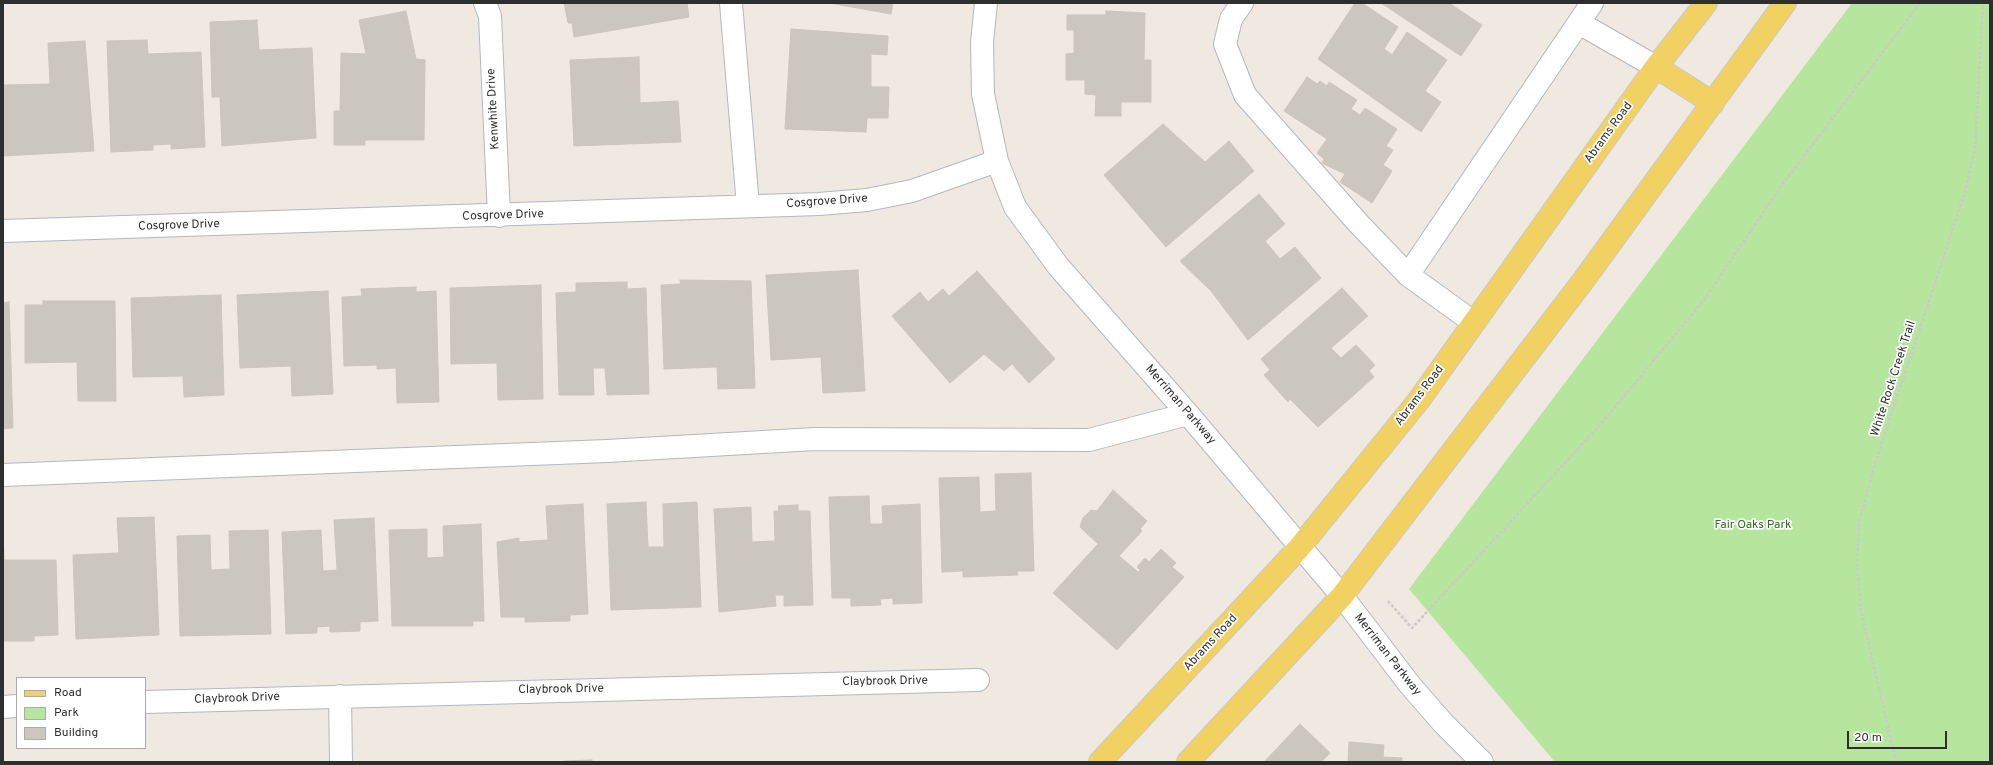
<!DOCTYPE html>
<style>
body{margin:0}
#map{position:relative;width:1993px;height:765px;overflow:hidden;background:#efe9e1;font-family:Overpass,sans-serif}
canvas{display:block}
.frame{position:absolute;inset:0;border:4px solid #2e2e2e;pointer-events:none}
.legend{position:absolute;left:16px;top:677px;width:130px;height:72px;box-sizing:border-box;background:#fff;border:1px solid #ababab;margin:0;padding:5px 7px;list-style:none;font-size:12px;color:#2e2e2e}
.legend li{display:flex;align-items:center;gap:8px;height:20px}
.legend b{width:20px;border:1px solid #ababab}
.scale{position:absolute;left:1847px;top:731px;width:100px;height:18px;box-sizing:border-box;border:2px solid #2e2e2e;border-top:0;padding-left:5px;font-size:12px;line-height:14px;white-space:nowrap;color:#2e2e2e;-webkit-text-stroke:3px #fff;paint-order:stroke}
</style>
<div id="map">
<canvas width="1993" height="765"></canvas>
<div class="frame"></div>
<ul class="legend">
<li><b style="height:5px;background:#f2d163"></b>Road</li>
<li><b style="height:11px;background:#b6e59e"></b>Park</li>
<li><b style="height:11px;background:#cbc7bf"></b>Building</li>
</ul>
<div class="scale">20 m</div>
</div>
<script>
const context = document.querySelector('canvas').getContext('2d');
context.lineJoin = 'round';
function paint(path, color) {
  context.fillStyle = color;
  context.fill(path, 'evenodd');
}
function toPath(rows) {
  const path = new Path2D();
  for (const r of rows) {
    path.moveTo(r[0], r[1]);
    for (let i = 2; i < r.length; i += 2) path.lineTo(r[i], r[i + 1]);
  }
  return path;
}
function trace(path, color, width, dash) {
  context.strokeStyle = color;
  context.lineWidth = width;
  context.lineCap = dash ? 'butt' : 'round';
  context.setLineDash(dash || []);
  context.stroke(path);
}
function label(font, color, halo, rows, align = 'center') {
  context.font = font + ' Overpass,sans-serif';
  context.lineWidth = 3.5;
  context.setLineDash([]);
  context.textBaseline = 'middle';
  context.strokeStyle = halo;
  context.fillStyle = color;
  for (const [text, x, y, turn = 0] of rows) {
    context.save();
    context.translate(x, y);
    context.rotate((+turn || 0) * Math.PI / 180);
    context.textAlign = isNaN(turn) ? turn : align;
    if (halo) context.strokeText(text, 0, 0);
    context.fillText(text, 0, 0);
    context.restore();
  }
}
const green = toPath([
 [1852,3,1990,3,1990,762,1555,762,1409,589]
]);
const building = toPath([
 [564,3,687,3,689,17,574,37,572,23,568,23,564,3],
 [829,3,893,3,891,14,829,3],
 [1355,3,1362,3,1398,27,1384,49,1392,55,1407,32,1447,60,1425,91,1441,102,1421,132,1318,59,1355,3],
 [1381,3,1449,3,1482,25,1461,56,1381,3],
 [406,11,416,59,425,60,424,140,365,140,365,145,334,145,334,111,340,111,341,53,366,54,359,20,406,11],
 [1106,11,1145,13,1144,60,1151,60,1151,102,1121,102,1121,116,1095,116,1096,95,1085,94,1085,80,1066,80,1066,54,1074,53,1074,30,1067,30,1067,15,1106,15,1106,11],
 [257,20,259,50,312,48,316,138,222,146,220,97,212,97,210,22,257,20],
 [791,29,888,36,887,55,871,54,871,87,889,87,888,118,867,118,866,132,785,129,791,29],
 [147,40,148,54,201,52,205,147,171,149,171,144,153,145,153,150,111,152,107,41,147,40],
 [85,41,94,151,3,156,3,85,50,84,48,43,85,41],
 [639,57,640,103,678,101,681,142,574,146,570,60,639,57],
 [1307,77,1317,84,1320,81,1327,86,1329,82,1357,100,1351,109,1360,115,1365,108,1397,129,1386,146,1393,150,1383,165,1392,171,1372,203,1340,182,1345,174,1322,163,1324,159,1317,153,1327,139,1284,111,1307,77],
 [1163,124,1205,162,1229,141,1254,171,1166,247,1104,175,1163,124],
 [1259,194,1285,224,1265,241,1280,259,1295,247,1321,278,1248,340,1211,291,1180,261,1259,194],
 [858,270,865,391,823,393,821,357,771,360,766,275,858,270],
 [977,271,1055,359,1029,383,1012,364,1004,371,984,354,950,383,892,316,920,292,928,302,943,289,949,296,977,271],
 [680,280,751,281,755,388,718,389,717,367,664,369,661,285,681,284,680,280],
 [627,282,627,289,646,288,649,394,607,395,605,368,593,368,594,395,559,395,556,293,576,292,576,283,627,282],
 [541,285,543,399,498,400,497,363,451,364,450,288,541,285],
 [416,287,416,292,436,291,439,402,397,403,396,368,377,369,377,365,344,366,342,297,362,296,361,289,416,287],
 [1342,288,1368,316,1331,348,1341,358,1356,345,1375,365,1369,371,1374,377,1318,427,1290,399,1288,402,1264,375,1270,370,1261,359,1342,288],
 [328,291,333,394,292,396,291,366,240,368,237,295,328,291],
 [221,295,224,395,184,397,183,376,133,377,131,298,221,295],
 [43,301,115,301,116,401,78,401,77,362,25,363,25,305,43,305,43,301],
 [9,302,13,428,3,429,3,303,9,302],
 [1031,473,1034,571,1017,571,1018,575,963,577,963,571,942,572,939,478,979,477,980,512,996,511,995,474,1031,473],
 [1113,490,1147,521,1140,529,1142,531,1119,556,1138,572,1140,570,1137,567,1145,558,1149,562,1161,549,1176,563,1172,567,1184,577,1117,650,1053,593,1098,544,1080,527,1083,518,1091,510,1097,511,1113,490],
 [869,496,870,524,883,524,882,506,920,504,922,603,893,604,893,598,880,599,881,605,851,606,851,598,832,598,829,497,869,496],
 [646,502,648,547,664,547,663,504,697,502,701,607,611,610,607,504,646,502],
 [583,504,588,614,570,615,570,621,525,622,525,617,501,617,497,542,519,538,519,542,548,540,546,506,583,504],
 [798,505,798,511,810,511,813,605,784,606,784,595,775,595,776,606,719,612,714,509,751,507,752,542,775,541,774,511,779,511,778,506,798,505],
 [154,517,159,635,76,639,73,555,119,553,117,518,154,517],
 [374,518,378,621,360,622,360,631,330,632,330,626,317,627,317,633,286,634,282,532,321,530,323,571,337,570,334,520,374,518],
 [481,524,484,621,473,621,473,626,392,626,389,530,427,529,427,558,444,557,443,526,481,524],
 [3,529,4,560,56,560,58,635,34,636,34,641,3,641,3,529],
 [268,530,271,634,180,636,177,536,210,535,211,570,230,569,229,531,268,530],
 [1300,724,1330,753,1321,762,1264,762,1300,724],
 [1349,742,1384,745,1383,757,1402,758,1402,762,1348,762,1349,742],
 [592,760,592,762,564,762,564,761,592,760]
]);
const path = toPath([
 [1388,601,1412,628,1600,425,1704,300,1779,189,1920,3],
 [1896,762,1861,611,1857,566,1859,522,1875,464,1965,192,1975,149,1983,3]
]);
const minor = toPath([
 [485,3,490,16,499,216],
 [731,3,748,206],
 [986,3,982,42,983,94,997,161,1015,207,1058,266,1188,414,1342,596,1410,685,1443,723,1482,762],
 [1242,3,1231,19,1225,44,1245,95,1359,224,1408,275,1473,322],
 [1579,23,1656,67],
 [3,231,819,204,867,200,912,191,997,161],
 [1408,275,1592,3],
 [3,475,607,451,815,439,1089,440,1188,414],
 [340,696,341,762],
 [145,702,978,680],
 [3,707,17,706]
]);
const major = toPath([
 [1656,67,1713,103],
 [1100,762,1299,548,1419,400,1656,67,1706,3],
 [1188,762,1342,596,1583,281,1785,3]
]);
const streetNames = [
 ["Kenwhite Drive",494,109,-93],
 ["Abrams Road",1609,133,-54],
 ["Cosgrove Drive",827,202,-4],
 ["Cosgrove Drive",503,216,-2],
 ["Cosgrove Drive",179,226,-2],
 ["White Rock Creek Trail",1894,379,-72],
 ["Abrams Road",1420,396,-53],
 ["Merriman Parkway",1180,405,49],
 ["Abrams Road",1211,643,-47],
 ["Merriman Parkway",1387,655,52],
 ["Claybrook Drive",885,682,-1],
 ["Claybrook Drive",561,690,-1],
 ["Claybrook Drive",237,699,-2]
];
const parkNames = [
 ["Fair Oaks Park",1753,526]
];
paint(green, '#b6e59e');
paint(building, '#cbc7bf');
trace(building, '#cbc5ba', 1);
trace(minor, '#b4b7c1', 24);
trace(major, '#c9c9c9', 24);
trace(path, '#c9c9c9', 2.5, [3, 2]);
trace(minor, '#fff', 22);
trace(major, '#f2d163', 22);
label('12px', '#2e2e2e', '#fff', streetNames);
label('12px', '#2c6e1b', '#fff', parkNames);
</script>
